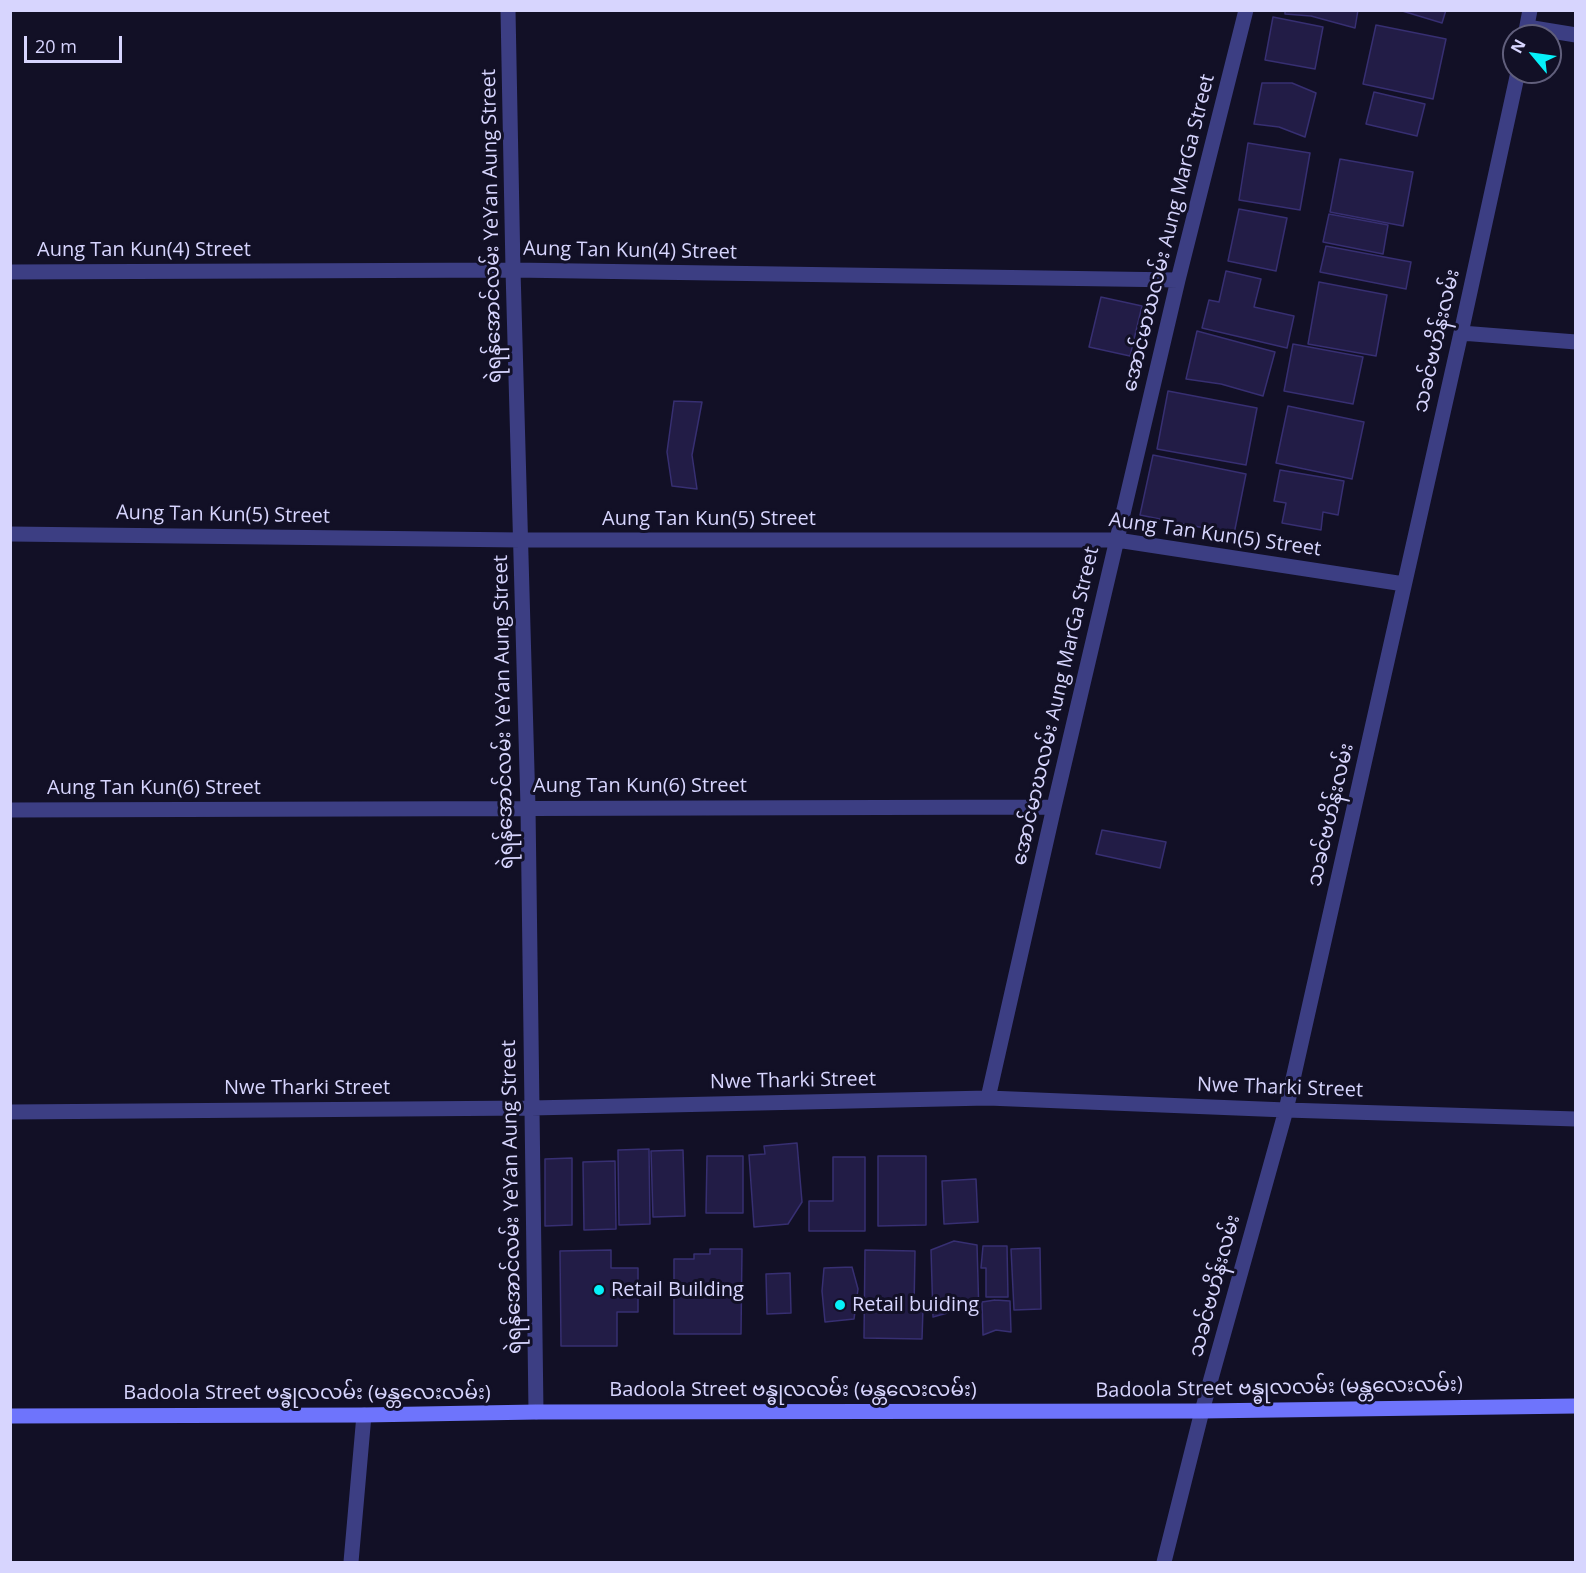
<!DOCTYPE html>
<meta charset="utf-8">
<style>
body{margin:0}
#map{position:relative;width:1586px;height:1573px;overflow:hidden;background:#121026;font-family:"Open Sans",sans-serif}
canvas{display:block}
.frame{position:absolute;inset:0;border:12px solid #d7d5fe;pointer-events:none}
.north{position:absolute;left:1502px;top:24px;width:60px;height:60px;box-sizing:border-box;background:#121026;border:2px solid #615f7c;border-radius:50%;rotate:299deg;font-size:16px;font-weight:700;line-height:24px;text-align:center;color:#d7d5fe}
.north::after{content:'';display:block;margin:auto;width:21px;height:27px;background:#06f1f9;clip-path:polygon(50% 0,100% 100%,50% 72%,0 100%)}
.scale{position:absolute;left:24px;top:36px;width:98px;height:27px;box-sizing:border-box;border:3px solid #d7d5fe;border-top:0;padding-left:8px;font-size:18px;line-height:21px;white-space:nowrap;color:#d7d5fe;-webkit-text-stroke:4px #121026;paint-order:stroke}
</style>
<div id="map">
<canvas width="1586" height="1573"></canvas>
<div class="frame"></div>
<div class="north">N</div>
<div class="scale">20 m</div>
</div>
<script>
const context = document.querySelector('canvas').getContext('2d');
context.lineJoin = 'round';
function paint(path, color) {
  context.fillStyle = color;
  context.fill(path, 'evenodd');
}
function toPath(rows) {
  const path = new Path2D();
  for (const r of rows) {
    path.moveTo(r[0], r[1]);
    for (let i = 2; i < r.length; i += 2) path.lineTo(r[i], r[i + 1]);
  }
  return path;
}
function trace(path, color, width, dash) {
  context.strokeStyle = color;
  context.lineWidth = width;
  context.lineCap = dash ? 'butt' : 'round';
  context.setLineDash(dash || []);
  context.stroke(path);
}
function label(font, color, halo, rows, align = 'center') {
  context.font = font + ' "Open Sans","Noto Sans Myanmar",sans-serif';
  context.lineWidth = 6;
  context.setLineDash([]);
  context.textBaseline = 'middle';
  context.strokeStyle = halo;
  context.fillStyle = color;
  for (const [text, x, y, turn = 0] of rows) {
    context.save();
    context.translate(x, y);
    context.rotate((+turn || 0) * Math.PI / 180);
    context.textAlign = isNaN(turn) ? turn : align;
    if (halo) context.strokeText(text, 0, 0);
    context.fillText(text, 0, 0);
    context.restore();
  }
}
const building = toPath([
 [1285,10,1358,10,1355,28,1311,16,1285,14,1285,10],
 [1399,10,1446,10,1442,23,1399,10],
 [1273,17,1323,27,1315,69,1265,60,1273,17],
 [1376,25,1446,39,1433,99,1363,84,1376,25],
 [1262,83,1292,83,1316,93,1305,137,1279,127,1254,124,1262,83],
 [1374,92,1425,104,1417,136,1366,124,1374,92],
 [1248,143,1310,153,1300,210,1239,200,1248,143],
 [1340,159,1413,172,1403,226,1330,212,1340,159],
 [1239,209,1287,218,1276,271,1228,261,1239,209],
 [1329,214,1388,225,1383,254,1323,242,1329,214],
 [1326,246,1411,262,1406,289,1320,272,1326,246],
 [1226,271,1261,279,1254,307,1294,316,1287,348,1202,328,1209,300,1219,302,1226,271],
 [1319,282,1387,295,1376,356,1308,344,1319,282],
 [1101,297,1142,306,1130,356,1089,347,1101,297],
 [1197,331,1275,352,1263,396,1221,384,1186,379,1197,331],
 [1293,344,1363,357,1353,404,1284,391,1293,344],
 [1168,391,1257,408,1246,465,1157,449,1168,391],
 [674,401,702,402,692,455,697,489,672,486,667,452,674,401],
 [1288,406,1364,422,1352,479,1276,463,1288,406],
 [1153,455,1246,474,1234,534,1140,515,1153,455],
 [1280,470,1344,481,1338,515,1323,512,1321,530,1282,523,1286,503,1274,501,1280,470],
 [1102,830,1166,842,1160,868,1096,854,1102,830],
 [797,1143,802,1202,788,1224,754,1227,749,1155,765,1154,764,1146,797,1143],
 [649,1149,650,1224,619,1225,618,1150,649,1149],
 [683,1150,685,1216,653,1217,651,1151,683,1150],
 [707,1156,743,1156,743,1213,706,1213,707,1156],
 [878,1156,926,1156,926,1225,878,1226,878,1156],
 [833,1157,865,1157,865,1231,809,1231,809,1201,833,1201,833,1157],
 [572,1158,572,1225,545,1226,545,1159,572,1158],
 [615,1161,616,1229,584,1230,583,1162,615,1161],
 [976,1179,978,1222,944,1224,942,1181,976,1179],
 [954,1241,977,1245,979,1315,958,1310,933,1317,931,1250,954,1241],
 [983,1246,1007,1246,1008,1297,986,1297,986,1268,981,1268,983,1246],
 [1040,1248,1041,1309,1014,1310,1011,1249,1040,1248],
 [710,1249,742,1249,741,1334,674,1334,674,1259,694,1259,694,1254,710,1254,710,1249],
 [611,1250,611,1268,638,1268,638,1312,617,1312,617,1346,561,1346,560,1251,611,1250],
 [865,1250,915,1251,914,1308,923,1308,922,1339,864,1338,865,1250],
 [852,1267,858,1289,854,1319,825,1322,822,1291,824,1268,852,1267],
 [790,1273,791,1313,767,1314,766,1274,790,1273],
 [995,1300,1010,1301,1011,1332,996,1330,983,1335,982,1302,995,1300]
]);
const street = toPath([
 [508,10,513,270,528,807,536,1412],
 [1527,27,1576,35],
 [1525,36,1530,10],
 [10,272,513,270,1178,280],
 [1461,333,1576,342],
 [10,534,521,540,1117,540,1404,584],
 [10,810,1054,807],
 [988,1098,1054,807,1178,280,1246,10],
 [10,1112,531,1108,988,1098,1286,1110,1576,1119],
 [351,1562,364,1415],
 [1164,1562,1202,1411,1286,1110,1461,333,1518,72]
]);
const secondary = toPath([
 [10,1416,364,1415,536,1412,1202,1411,1576,1406]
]);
const markers = [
 [599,1290,6,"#06f1f9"],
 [840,1305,6,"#06f1f9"]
];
const streetNames = [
 ["ရဲရန်အောင်လမ်း YeYan Aung Street",492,226,-91],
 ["အောင်မာဃလမ်း Aung MarGa Street",1169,233,-76],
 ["Aung Tan Kun(4) Street",144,250],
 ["Aung Tan Kun(4) Street",630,251,1],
 ["သခင်ဗဟိန်းလမ်း",1437,341,-77],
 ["Aung Tan Kun(5) Street",223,515,1],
 ["Aung Tan Kun(5) Street",709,519],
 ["Aung Tan Kun(5) Street",1215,535,8],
 ["အောင်မာဃလမ်း Aung MarGa Street",1056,706,-77],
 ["ရဲရန်အောင်လမ်း YeYan Aung Street",504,712,-91],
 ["Aung Tan Kun(6) Street",640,786],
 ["Aung Tan Kun(6) Street",154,788],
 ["သခင်ဗဟိန်းလမ်း",1331,815,-77],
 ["Nwe Tharki Street",793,1081,-1],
 ["Nwe Tharki Street",307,1088],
 ["Nwe Tharki Street",1280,1088,2],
 ["ရဲရန်အောင်လမ်း YeYan Aung Street",512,1197,-91],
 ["သခင်ဗဟိန်းလမ်း",1215,1286,-75],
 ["Badoola Street ဗန္ဓုလလမ်း (မန္တလေးလမ်း)",1279,1388,-1],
 ["Badoola Street ဗန္ဓုလလမ်း (မန္တလေးလမ်း)",793,1390],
 ["Badoola Street ဗန္ဓုလလမ်း (မန္တလေးလမ်း)",307,1393]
];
const poiNames = [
 ["Retail Building",611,1290],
 ["Retail buiding",852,1305]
];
paint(building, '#221c46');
trace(building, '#372f72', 1.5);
trace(street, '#3c3e83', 15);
trace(secondary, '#6e74fc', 15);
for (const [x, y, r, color] of markers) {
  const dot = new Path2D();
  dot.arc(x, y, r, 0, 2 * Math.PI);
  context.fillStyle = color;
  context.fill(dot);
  trace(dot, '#121026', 2);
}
label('20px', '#d7d5fe', '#121026', streetNames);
label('20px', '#d7d5fe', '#121026', poiNames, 'left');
</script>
